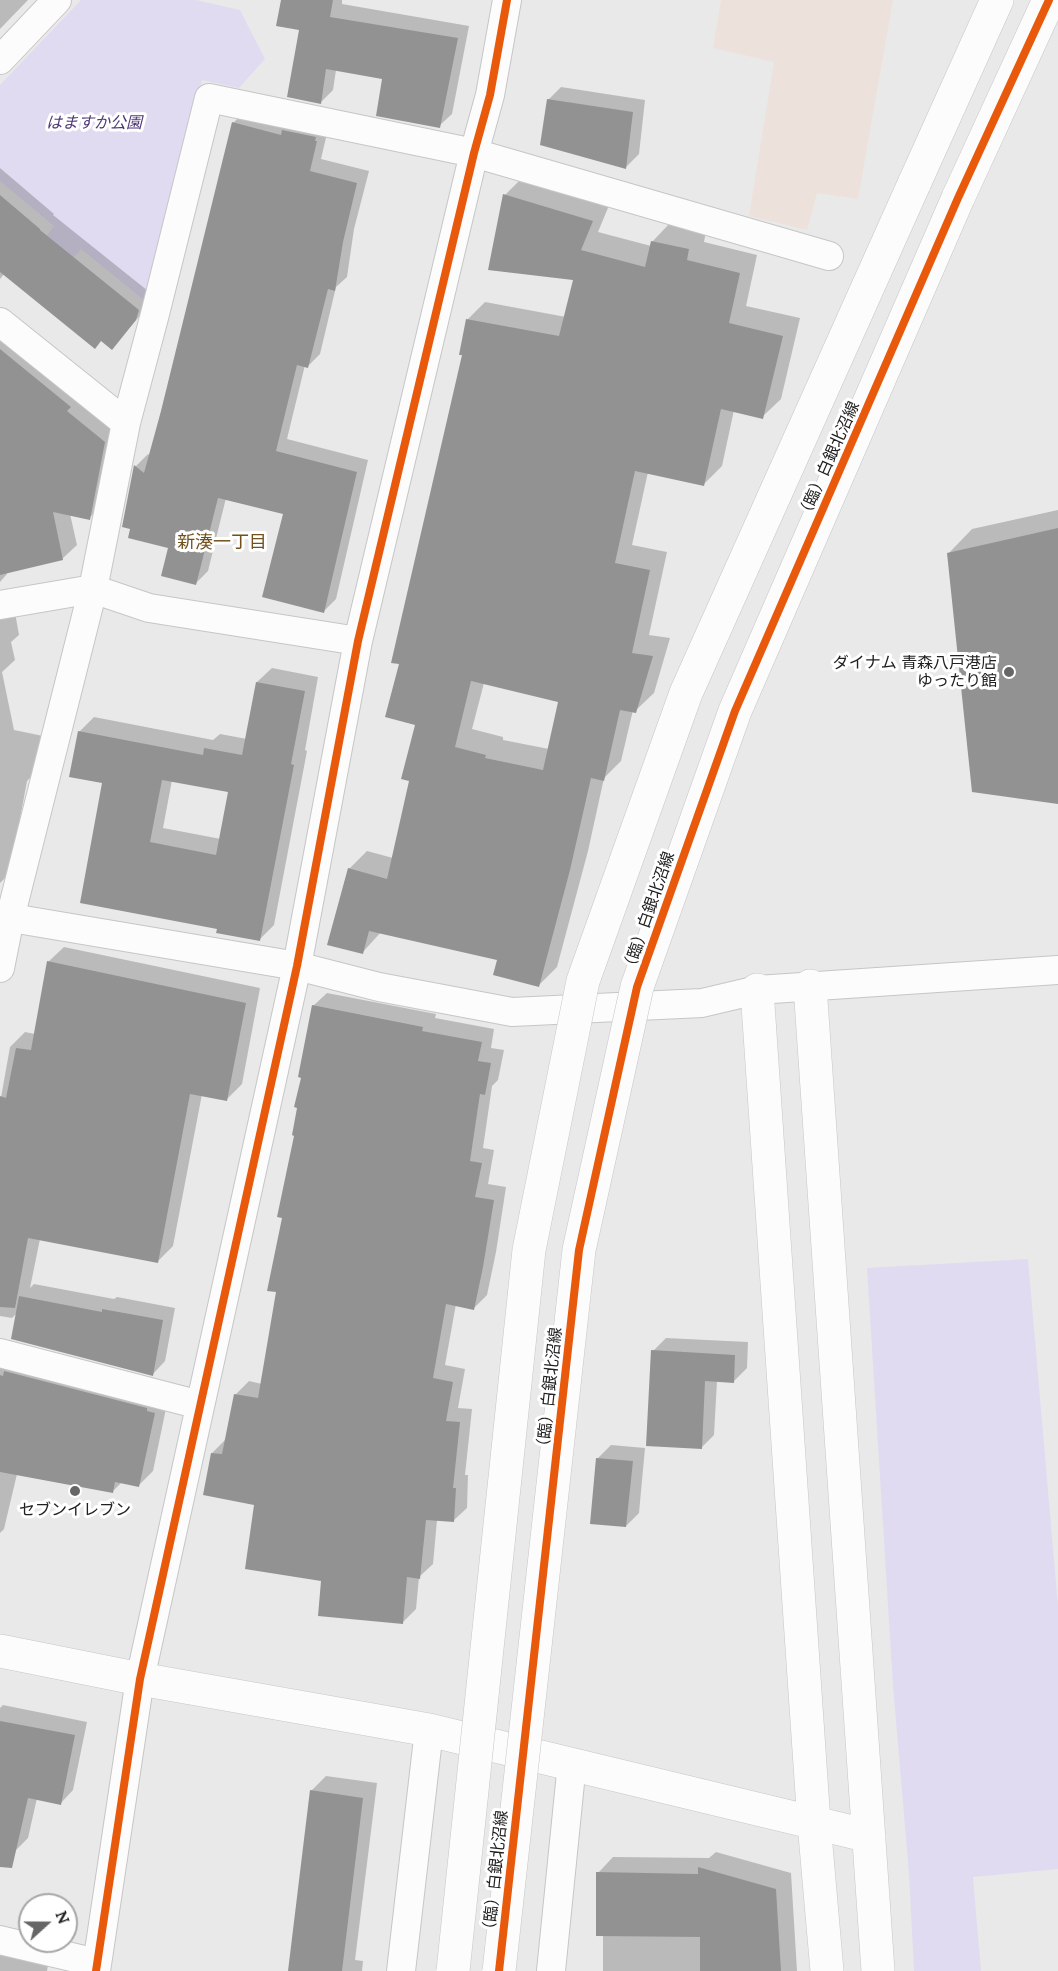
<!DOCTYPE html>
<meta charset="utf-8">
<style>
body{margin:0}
#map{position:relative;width:1058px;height:1971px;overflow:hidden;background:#e9e9ea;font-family:Lora,serif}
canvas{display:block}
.north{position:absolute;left:18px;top:1893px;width:60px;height:60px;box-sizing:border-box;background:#fff;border:2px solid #a6a6a6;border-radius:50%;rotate:69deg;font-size:16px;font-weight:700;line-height:24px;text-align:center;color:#202021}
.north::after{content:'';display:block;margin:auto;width:21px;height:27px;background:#666667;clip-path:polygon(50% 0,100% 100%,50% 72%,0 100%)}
</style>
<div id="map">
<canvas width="1058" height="1971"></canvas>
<div class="north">N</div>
</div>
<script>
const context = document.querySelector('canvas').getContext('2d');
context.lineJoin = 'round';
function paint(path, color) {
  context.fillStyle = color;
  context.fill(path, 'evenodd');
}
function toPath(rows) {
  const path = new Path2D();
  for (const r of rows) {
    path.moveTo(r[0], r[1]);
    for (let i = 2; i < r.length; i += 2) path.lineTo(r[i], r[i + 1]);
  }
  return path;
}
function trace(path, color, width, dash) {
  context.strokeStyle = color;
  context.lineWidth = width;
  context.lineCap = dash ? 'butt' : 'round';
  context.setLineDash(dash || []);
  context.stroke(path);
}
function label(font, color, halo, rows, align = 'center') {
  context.font = font + ' Lora,"Noto Sans JP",serif';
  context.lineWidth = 6;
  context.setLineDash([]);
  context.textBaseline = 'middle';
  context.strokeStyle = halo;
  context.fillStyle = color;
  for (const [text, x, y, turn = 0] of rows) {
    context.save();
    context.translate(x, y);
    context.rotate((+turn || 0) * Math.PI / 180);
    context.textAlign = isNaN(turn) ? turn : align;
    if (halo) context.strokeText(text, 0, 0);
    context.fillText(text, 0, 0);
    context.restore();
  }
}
const education = toPath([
 [721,0,893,0,858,199,817,193,807,230,749,216,774,62,713,48]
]);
const green = toPath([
 [81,0,196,0,240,10,265,59,239,88,202,80,144,300,81,249,47,288,24,265,54,226,0,181,0,85],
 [1028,1259,1058,1606,1058,1869,973,1877,981,1971,914,1971,909,1874,893,1686,867,1268]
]);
const shadow = toPath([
 [0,0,28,0,0,29],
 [282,0,342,0,342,4,469,26,452,114,439,126,384,78,336,70,333,90,320,103,301,29],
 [561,87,645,100,639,154,626,167,548,100],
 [246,110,328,129,321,159,369,171,354,229,347,277,336,287,320,354,308,366,305,365,287,439,368,460,336,599,324,611,284,513,226,498,208,571,195,584,170,547,132,527,124,526,136,466,148,454,150,456,234,122],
 [0,168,54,214,53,215,153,295,150,304,112,348,4,274,0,279],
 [523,177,610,203,598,232,651,246,652,242,670,223,706,231,704,242,757,255,746,306,800,318,781,399,762,417,734,410,722,466,704,484,648,472,632,545,667,552,649,635,670,638,654,693,635,711,633,710,621,761,604,778,588,851,557,967,539,985,499,959,381,932,362,953,349,869,367,851,393,858,411,780,417,724,400,663,464,354,467,320,485,302,566,317,575,279,505,195],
 [484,683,560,701,549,749,503,740,503,737,472,729],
 [0,322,119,427,104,504,89,518,70,514,77,545,62,559,7,571,7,574,0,582],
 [1058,510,1058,803,948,554,972,529],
 [0,598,14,607,19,635,11,642,15,660,2,672,14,730,43,736,37,771,27,781,10,873,0,883],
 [272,668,318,677,305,750,307,751,274,925,259,940,219,928,82,902,104,782,79,732,94,717,213,740,220,734,247,739,257,682],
 [172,780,230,791,221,839,163,828],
 [64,947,260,988,242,1084,227,1099,202,1094,173,1246,158,1261,40,1239,30,1288,34,1284,114,1299,117,1297,175,1308,165,1361,153,1374,18,1312,12,1318,0,1316,0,1103,10,1047,25,1032,35,1034,48,962],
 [327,993,436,1014,435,1018,494,1029,491,1048,504,1050,498,1080,492,1086,483,1148,494,1150,488,1184,506,1187,496,1252,487,1295,474,1308,456,1304,445,1365,465,1369,458,1408,472,1409,465,1475,468,1475,467,1508,453,1521,437,1520,433,1564,419,1577,416,1609,403,1622,323,1580,212,1453,226,1439,236,1394,249,1381,262,1384,278,1291,284,1216,313,1006],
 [666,1338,748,1342,747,1368,734,1381,717,1381,714,1435,701,1448,653,1351],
 [0,1364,168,1399,153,1471,139,1485,122,1482,113,1491,17,1474,4,1529,0,1533],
 [611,1445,645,1448,639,1513,626,1526,598,1458],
 [3,1705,87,1722,73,1790,61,1803,37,1798,28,1838,15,1851,0,1848,0,1708],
 [326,1776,377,1783,355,1960,363,1961,362,1971,290,1971,311,1791],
 [716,1852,791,1873,797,1971,603,1971,603,1934,598,1873,613,1857,709,1858],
 [0,1948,49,1959,47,1971,0,1971]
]);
const building = toPath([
 [281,0,333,0,330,17,458,38,440,128,376,116,382,79,326,69,321,104,287,97,299,30,276,26],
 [547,99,633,112,626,169,540,145],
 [232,122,281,135,282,130,316,137,315,141,317,141,310,171,357,183,343,242,335,291,328,289,308,368,297,365,276,451,357,472,324,613,262,597,283,514,218,498,196,585,161,576,168,548,128,538,130,529,122,527,134,465,144,473,161,411],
 [503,194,593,221,581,250,645,267,651,241,689,249,687,260,740,273,729,323,783,336,763,419,721,409,704,486,635,471,615,563,650,570,632,653,653,656,636,713,620,710,604,781,591,778,570,870,539,987,493,975,497,960,369,931,363,954,327,945,348,868,387,879,409,781,401,779,415,725,385,717,399,664,391,663,462,355,459,355,466,319,559,336,573,280,488,270],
 [471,681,558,702,543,770,485,758,486,755,455,747],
 [0,195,40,229,40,230,139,310,136,320,112,350,101,341,95,349,0,272],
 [0,349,71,407,67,411,105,442,90,520,53,512,63,560,0,575],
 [1058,528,1058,804,972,792,947,553],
 [256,682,305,691,291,764,294,765,260,941,216,933,217,929,80,903,102,783,69,777,78,731,203,755,204,748,242,755],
 [162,780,228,792,216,855,150,842],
 [47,961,246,1003,227,1101,190,1094,158,1263,28,1238,15,1308,0,1307,0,1096,6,1098,16,1048,31,1050],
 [312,1005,423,1027,422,1031,482,1042,478,1061,491,1063,485,1095,480,1094,470,1161,482,1163,475,1197,494,1200,483,1267,474,1310,446,1304,433,1378,453,1382,446,1421,460,1422,453,1488,456,1488,454,1522,426,1520,420,1579,407,1577,403,1624,318,1616,321,1581,245,1569,254,1505,203,1495,211,1453,222,1454,234,1394,258,1398,276,1292,267,1291,282,1218,277,1217,294,1136,292,1135,297,1108,294,1107,301,1078,298,1077],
 [19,1296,102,1312,102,1309,163,1320,153,1376,11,1339],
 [651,1350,735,1355,734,1383,705,1381,702,1449,646,1446],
 [4,1371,147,1408,147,1411,155,1413,139,1487,115,1482,113,1493,0,1472,0,1375,3,1376],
 [596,1458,633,1461,626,1527,590,1524],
 [0,1721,75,1735,61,1805,28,1798,12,1868,0,1867],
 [310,1790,363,1798,342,1971,288,1971],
 [698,1867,776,1889,781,1971,700,1971,700,1937,596,1936,596,1872,698,1874]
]);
const minor = toPath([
 [0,60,57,0],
 [0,322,126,423],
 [0,605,93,589,149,608,358,641],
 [0,916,297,966,379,987,512,1012,702,1003,757,990,1058,970],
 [0,968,10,918,93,589,126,423,155,314,209,98,474,153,829,256],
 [0,1353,200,1405],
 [0,1940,97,1963],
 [96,1971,140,1679,297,966,358,641,474,153,490,95,507,0],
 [401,1971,429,1730],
 [551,1971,572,1763]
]);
const tertiary = toPath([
 [914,184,997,0],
 [958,198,1049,0],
 [810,986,878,1971],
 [757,990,814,1823,827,1971],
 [0,1651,140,1679,429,1730,869,1836]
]);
const tertiaryBridge = toPath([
 [453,1971,529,1250,583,981,686,693,914,184],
 [499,1971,579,1250,637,987,735,711,958,198]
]);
const cycleway = toPath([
 [96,1971,140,1679,297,966,358,641,474,153,490,95,507,0],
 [499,1971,579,1250,637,987,735,711,958,198,1049,0]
]);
const markers = [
 [1009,672,6,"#666667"],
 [75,1491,6,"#666667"]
];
const parkNames = [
 ["はますか公園",94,123]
];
const streetNames = [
 ["（臨）白銀北沼線",829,461,-66],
 ["（臨）白銀北沼線",649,913,-71],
 ["（臨）白銀北沼線",550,1391,-84],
 ["（臨）白銀北沼線",496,1874,-84]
];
const poiNames = [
 ["ダイナム 青森八戸港店",997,663],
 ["ゆったり館",997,681],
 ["セブンイレブン",75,1510,"center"]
];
const neighbourhoodNames = [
 ["新湊一丁目",222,543]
];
paint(education, '#ede1db');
paint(green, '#e1dbf2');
paint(shadow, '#0003');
paint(building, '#929293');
trace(minor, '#c6c6c7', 30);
trace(tertiary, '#c6c6c7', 34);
trace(minor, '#fcfcfc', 28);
trace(tertiary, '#fcfcfc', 33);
trace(tertiaryBridge, '#c6c6c7', 34, []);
trace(tertiaryBridge, '#fcfcfc', 33);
trace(cycleway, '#e8590c', 8);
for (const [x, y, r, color] of markers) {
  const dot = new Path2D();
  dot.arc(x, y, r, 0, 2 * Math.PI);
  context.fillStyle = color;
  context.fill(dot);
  trace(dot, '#fff', 2);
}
label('italic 16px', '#4e3877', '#fff', parkNames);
label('16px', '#202021', '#fff', streetNames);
label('16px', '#202021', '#fff', poiNames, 'right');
label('18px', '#70511c', '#fff', neighbourhoodNames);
</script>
